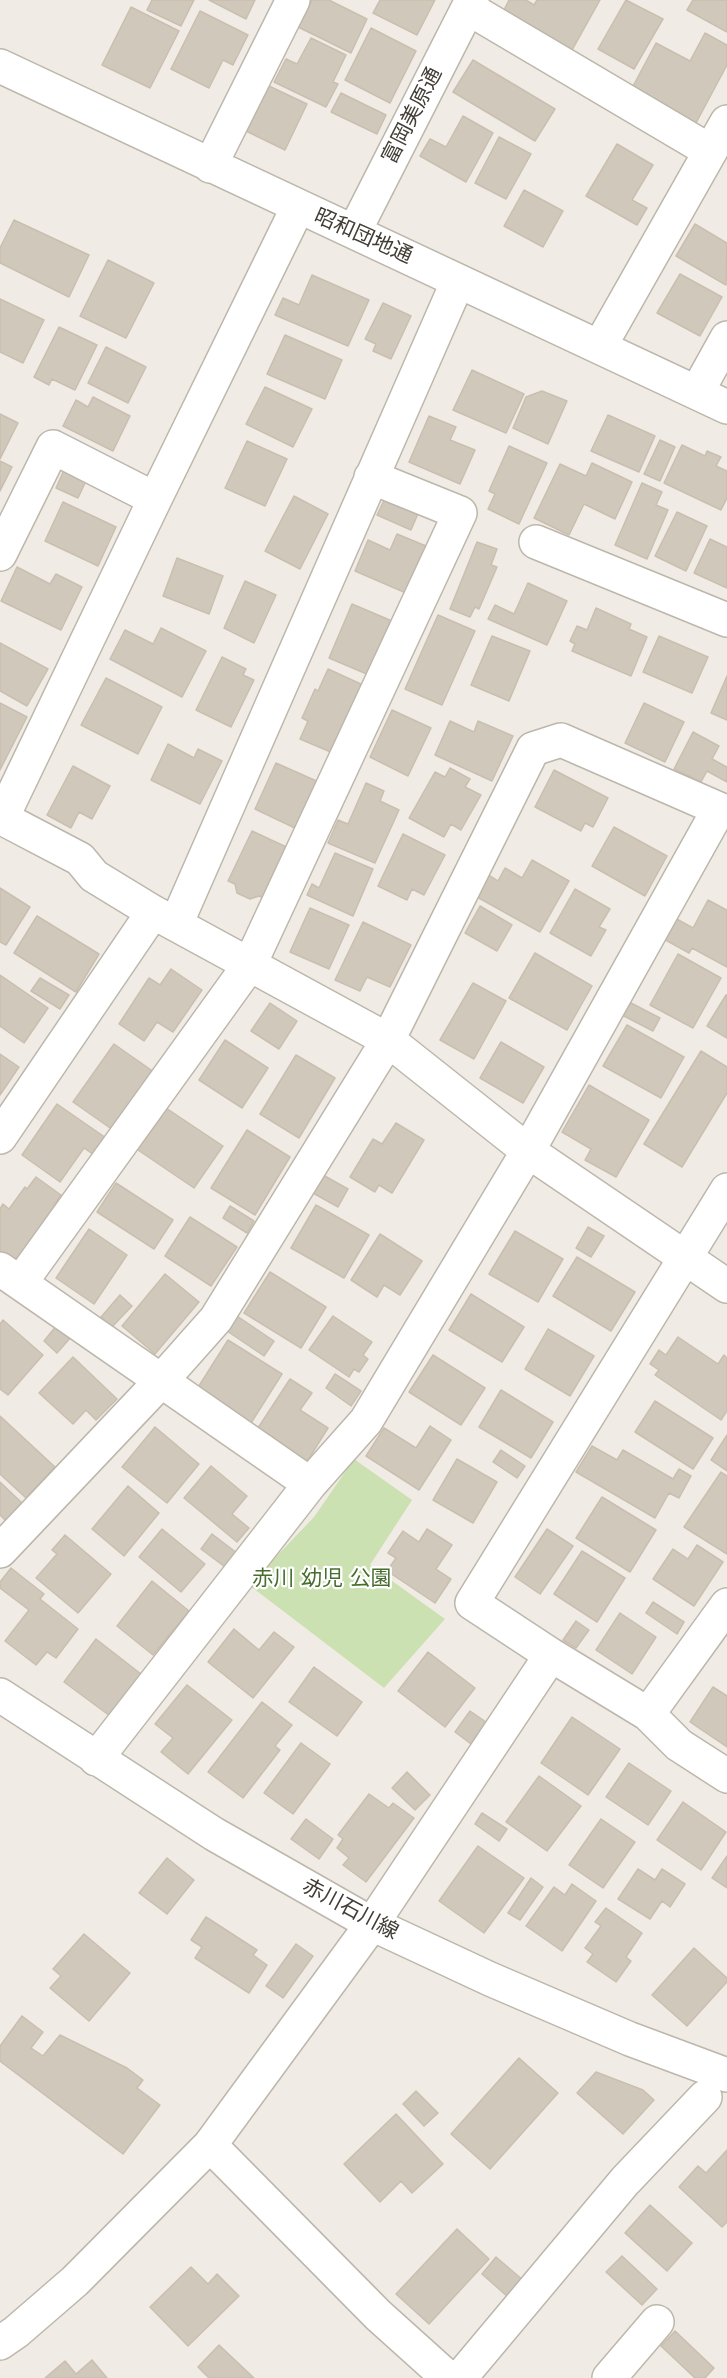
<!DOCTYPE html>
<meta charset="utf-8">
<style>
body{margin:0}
canvas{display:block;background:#f0ece5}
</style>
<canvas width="727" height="2378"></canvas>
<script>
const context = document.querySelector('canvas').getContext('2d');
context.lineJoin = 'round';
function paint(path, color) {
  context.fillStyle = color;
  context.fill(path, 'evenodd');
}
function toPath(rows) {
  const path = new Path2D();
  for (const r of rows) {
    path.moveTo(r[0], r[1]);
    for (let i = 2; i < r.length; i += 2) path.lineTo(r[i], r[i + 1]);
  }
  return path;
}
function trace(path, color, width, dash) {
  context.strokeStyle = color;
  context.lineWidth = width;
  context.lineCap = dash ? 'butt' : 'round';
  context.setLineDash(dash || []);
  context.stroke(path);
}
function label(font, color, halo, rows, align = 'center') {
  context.font = font + ' "DejaVu Sans","Noto Sans JP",sans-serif';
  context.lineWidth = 4.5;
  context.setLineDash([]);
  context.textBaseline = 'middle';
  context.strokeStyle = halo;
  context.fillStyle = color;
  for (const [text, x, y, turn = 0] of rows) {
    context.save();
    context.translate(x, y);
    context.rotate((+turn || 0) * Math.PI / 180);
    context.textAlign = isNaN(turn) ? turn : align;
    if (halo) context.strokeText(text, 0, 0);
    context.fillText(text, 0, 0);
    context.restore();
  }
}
const green = toPath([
 [354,1459,412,1500,370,1565,445,1619,384,1688,249,1585,314,1517]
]);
const building = toPath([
 [152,0,194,0,181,26,147,10,152,0],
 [209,0,255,0,246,19,209,0],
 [312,0,329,0,367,19,351,53,298,27,312,0],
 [380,0,435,0,417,35,373,13,380,0],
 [509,0,526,0,534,5,537,0,600,0,571,52,502,14,509,0],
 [626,0,663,19,634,69,598,49,626,0],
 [693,0,727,0,727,32,687,10,693,0],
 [131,7,179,31,150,88,102,65,131,7],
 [200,11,248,35,233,65,223,60,209,88,171,69,200,11],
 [371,28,416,51,390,103,345,80,371,28],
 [705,33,727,45,727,65,696,123,632,88,656,43,690,61,705,33],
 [311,38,346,55,333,82,338,84,326,107,274,82,286,59,297,64,311,38],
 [473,60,555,109,535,141,453,92,473,60],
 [269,86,307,104,285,150,246,131,269,86],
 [341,93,386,115,377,134,331,112,341,93],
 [463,116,493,133,466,182,420,156,430,139,446,147,463,116],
 [499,137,531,154,506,199,475,183,499,137],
 [617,144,653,165,632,200,647,208,637,225,586,196,617,144],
 [524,190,563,211,543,247,504,226,524,190],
 [14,220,89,255,69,297,0,263,0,248,14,220],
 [695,224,727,243,726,285,676,256,695,224],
 [108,260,154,283,126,338,80,316,108,260],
 [680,274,722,297,700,336,657,313,680,274],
 [312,275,369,300,348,346,275,315,283,298,299,305,312,275],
 [0,299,44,320,23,363,0,352,0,299],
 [383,303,411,316,391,359,373,351,376,344,365,339,383,303],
 [59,327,97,345,75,390,52,379,49,385,34,377,59,327],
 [285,335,342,360,325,399,267,374,285,335],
 [106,347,146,367,128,403,88,383,106,347],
 [472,370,524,394,506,433,453,410,472,370],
 [265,387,312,409,293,447,246,424,265,387],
 [542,391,567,401,548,444,513,428,526,397,542,391],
 [93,397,130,416,113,451,63,426,76,400,88,407,93,397],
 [0,414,18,423,0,459,0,414],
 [608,415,655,436,639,472,591,451,608,415],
 [429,416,456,427,450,440,475,450,460,484,409,462,429,416],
 [660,440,675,447,660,481,644,474,660,440],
 [247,441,287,459,265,506,225,488,247,441],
 [682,445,705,456,707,451,721,457,716,466,727,471,727,498,721,510,664,483,682,445],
 [509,446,547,463,519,524,488,509,495,494,489,491,509,446],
 [0,461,12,467,0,491,0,461],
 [592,463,632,482,615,519,584,504,569,535,534,518,560,464,586,476,592,463],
 [64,470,86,481,78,498,56,488,64,470],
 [642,483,662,492,656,505,668,510,647,559,615,545,642,483],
 [387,494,420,509,411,530,377,515,387,494],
 [294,496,328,514,300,569,265,551,294,496],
 [63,502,116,527,98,566,45,541,63,502],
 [677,512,707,526,686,571,655,556,677,512],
 [397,534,426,546,406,593,355,571,368,540,390,550,397,534],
 [710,539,727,547,727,588,694,573,710,539],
 [477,542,497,549,491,565,497,567,479,609,475,607,470,617,450,609,477,542],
 [177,558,223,576,209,614,163,596,177,558],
 [17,567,50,584,56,574,82,587,61,630,1,601,17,567],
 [245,581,276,595,254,643,224,628,245,581],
 [528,583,567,601,547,645,488,619,495,605,514,614,528,583],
 [352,604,392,621,369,675,329,658,352,604],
 [596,608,631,624,629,629,647,637,631,676,572,651,575,644,570,641,577,626,587,630,596,608],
 [438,615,475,631,442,705,405,689,438,615],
 [161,628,206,651,182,697,110,659,125,630,153,644,161,628],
 [492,636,530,651,509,701,471,685,492,636],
 [659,636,708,657,692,693,643,672,659,636],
 [0,643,48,669,27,706,0,691,0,643],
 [222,657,246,669,243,675,254,680,231,727,196,710,222,657],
 [328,669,363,685,333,753,300,739,308,721,302,718,315,689,318,691,328,669],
 [727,676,727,720,711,713,727,676],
 [106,678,162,707,138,754,81,725,106,678],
 [0,703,27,717,0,770,0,703],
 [644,703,684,722,665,762,625,743,644,703],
 [392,710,431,728,408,776,370,757,392,710],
 [450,721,474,732,478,721,513,736,492,781,435,755,450,721],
 [693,732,719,746,712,759,727,767,727,782,707,771,701,782,674,769,693,732],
 [168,744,194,758,198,749,222,761,200,804,151,780,168,744],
 [276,763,321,783,299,830,255,809,276,763],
 [73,766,110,786,92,819,79,812,71,828,47,815,73,766],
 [450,768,470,779,465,787,481,795,461,830,451,824,444,837,409,818,435,772,445,777,450,768],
 [554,770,608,798,593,827,585,823,581,831,535,807,554,770],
 [366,783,384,791,380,801,399,810,375,863,328,843,338,820,348,824,366,783],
 [614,827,667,856,645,896,592,866,614,827],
 [252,831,293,850,269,900,259,896,250,899,237,893,235,884,228,881,252,831],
 [403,834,445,855,424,895,412,889,407,900,378,886,403,834],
 [335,853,373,869,353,916,307,895,312,884,319,888,335,853],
 [532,860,569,881,540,932,477,897,489,875,498,881,505,868,522,878,532,860],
 [0,888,30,907,6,945,0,942,0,888],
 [575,889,610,909,599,927,606,930,591,956,550,933,575,889],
 [708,900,727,910,727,967,692,948,689,953,662,938,673,917,693,928,708,900],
 [480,906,512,925,497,951,465,933,480,906],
 [310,908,349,925,329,969,290,952,310,908],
 [37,916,99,954,76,992,14,953,37,916],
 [363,922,411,945,390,987,367,977,360,991,335,980,363,922],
 [535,953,592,986,567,1030,509,998,535,953],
 [678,954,721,978,693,1028,650,1005,678,954],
 [171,969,202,990,173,1032,157,1022,144,1041,119,1024,149,978,160,985,171,969],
 [0,975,48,1008,24,1043,0,1026,0,975],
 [40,978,69,995,60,1009,31,991,40,978],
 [473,983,506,1001,474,1059,440,1040,473,983],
 [726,995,727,995,727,1038,707,1026,726,995],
 [629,1002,660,1018,653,1031,622,1015,629,1002],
 [270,1003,297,1021,279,1049,251,1031,270,1003],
 [627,1025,684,1057,661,1098,603,1066,627,1025],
 [225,1040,268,1068,242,1108,199,1080,225,1040],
 [501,1042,544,1067,523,1103,480,1078,501,1042],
 [114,1044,154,1072,113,1130,73,1102,114,1044],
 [701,1051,727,1067,727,1093,682,1167,644,1144,701,1051],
 [0,1054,19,1067,0,1095,0,1054],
 [296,1055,335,1078,299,1138,260,1114,296,1055],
 [589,1085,649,1120,616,1177,585,1160,591,1149,562,1132,589,1085],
 [57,1104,109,1140,97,1157,84,1148,60,1182,22,1155,57,1104],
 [163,1106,223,1146,194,1188,135,1148,163,1106],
 [396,1123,424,1140,392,1193,379,1185,375,1192,350,1177,373,1139,382,1144,396,1123],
 [247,1130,290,1157,255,1215,211,1188,247,1130],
 [323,1175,348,1189,338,1207,313,1193,323,1175],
 [36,1177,61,1195,54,1206,59,1210,33,1248,28,1244,14,1262,0,1252,0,1209,3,1204,9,1209,25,1187,27,1189,36,1177],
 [116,1183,173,1220,154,1249,97,1212,116,1183],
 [316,1205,369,1235,344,1278,291,1248,316,1205],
 [230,1206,254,1221,247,1233,223,1218,230,1206],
 [190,1217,237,1247,211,1286,165,1256,190,1217],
 [588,1227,604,1236,591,1257,576,1248,588,1227],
 [89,1229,127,1255,94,1304,56,1278,89,1229],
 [515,1231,563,1259,538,1302,489,1274,515,1231],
 [380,1234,422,1261,400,1295,384,1285,377,1297,351,1280,380,1234],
 [577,1257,635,1292,611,1331,553,1296,577,1257],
 [270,1272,326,1307,301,1348,244,1313,270,1272],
 [165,1274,199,1302,155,1354,122,1326,165,1274],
 [471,1294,524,1327,502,1362,449,1330,471,1294],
 [120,1295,132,1306,112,1327,101,1317,120,1295],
 [237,1316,274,1341,264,1356,227,1331,237,1316],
 [333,1316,372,1342,363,1355,368,1359,359,1372,354,1369,349,1377,309,1350,333,1316],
 [3,1320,43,1355,8,1395,0,1389,0,1324,3,1320],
 [57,1325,71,1337,57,1353,44,1341,57,1325],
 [548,1329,594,1356,570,1396,525,1369,548,1329],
 [678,1337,718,1364,724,1355,727,1358,727,1411,721,1420,655,1375,659,1370,650,1364,659,1350,666,1355,678,1337],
 [228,1340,282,1374,251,1423,197,1389,228,1340],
 [433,1355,485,1388,461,1425,409,1392,433,1355],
 [73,1357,117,1399,96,1420,86,1410,73,1424,39,1393,73,1357],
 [335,1374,361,1391,351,1406,326,1388,335,1374],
 [290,1379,312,1393,300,1410,328,1428,306,1463,256,1431,290,1379],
 [501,1390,553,1422,531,1458,479,1427,501,1390],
 [655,1401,713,1438,693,1469,635,1432,655,1401],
 [0,1416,55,1467,26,1498,0,1474,0,1416],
 [430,1426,451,1440,419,1490,366,1456,384,1428,416,1448,430,1426],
 [155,1427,199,1464,167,1503,122,1467,155,1427],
 [727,1435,727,1471,711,1460,727,1435],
 [592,1446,617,1460,623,1450,673,1479,679,1469,691,1476,679,1498,669,1493,655,1518,576,1472,592,1446],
 [501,1450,525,1466,517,1478,493,1462,501,1450],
 [457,1459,497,1482,473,1523,433,1500,457,1459],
 [211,1466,247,1496,232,1514,249,1528,237,1542,184,1498,211,1466],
 [721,1472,727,1476,727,1554,684,1527,721,1472],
 [0,1482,22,1503,6,1521,0,1515,0,1482],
 [128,1486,159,1513,124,1556,92,1529,128,1486],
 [602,1497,656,1530,630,1572,576,1538,602,1497],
 [162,1529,205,1564,181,1592,139,1557,162,1529],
 [427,1529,452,1545,436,1569,451,1579,435,1603,387,1571,396,1558,388,1553,403,1531,419,1542,427,1529],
 [547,1529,573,1546,540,1594,515,1577,547,1529],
 [212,1534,237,1553,225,1567,201,1549,212,1534],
 [65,1535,111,1574,78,1613,36,1578,57,1554,52,1550,65,1535],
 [697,1545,723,1562,694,1606,653,1579,673,1549,688,1559,697,1545],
 [582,1551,625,1578,597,1622,554,1594,582,1551],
 [11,1568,44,1594,40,1599,78,1629,56,1658,47,1652,36,1665,5,1641,29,1610,0,1588,0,1582,11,1568],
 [152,1581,189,1611,153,1655,117,1626,152,1581],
 [653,1602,684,1622,677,1634,646,1613,653,1602],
 [620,1613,656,1637,632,1674,596,1650,620,1613],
 [576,1621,589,1630,576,1648,563,1640,576,1621],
 [234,1629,259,1650,274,1632,294,1647,253,1698,208,1662,234,1629],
 [96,1639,141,1674,110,1716,64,1682,96,1639],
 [428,1652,475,1688,445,1727,398,1691,428,1652],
 [314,1667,362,1702,337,1736,289,1702,314,1667],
 [187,1685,232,1720,188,1774,161,1752,173,1738,155,1724,187,1685],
 [713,1687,727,1696,727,1747,690,1722,713,1687],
 [262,1702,292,1725,275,1746,280,1750,243,1798,208,1772,262,1702],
 [470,1711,486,1722,471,1744,455,1732,470,1711],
 [572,1717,620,1749,588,1795,541,1763,572,1717],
 [301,1743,330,1764,293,1814,264,1793,301,1743],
 [629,1763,671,1791,648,1825,606,1797,629,1763],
 [407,1772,430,1795,415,1810,392,1788,407,1772],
 [539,1776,581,1806,547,1851,506,1822,539,1776],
 [369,1794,389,1808,393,1803,414,1818,366,1882,343,1865,349,1858,337,1848,343,1839,338,1835,369,1794],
 [683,1802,726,1832,701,1870,657,1840,683,1802],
 [482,1813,507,1829,499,1841,475,1824,482,1813],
 [306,1819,333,1839,319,1859,291,1839,306,1819],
 [601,1819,635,1842,603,1888,569,1865,601,1819],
 [478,1846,524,1878,484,1933,439,1901,478,1846],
 [727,1856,727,1888,712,1878,727,1856],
 [167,1858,194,1880,167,1914,139,1893,167,1858],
 [638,1869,655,1880,662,1869,685,1884,670,1907,662,1901,650,1919,618,1899,638,1869],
 [531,1878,543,1887,520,1920,508,1913,531,1878],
 [572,1884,596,1901,562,1951,526,1926,554,1887,565,1895,572,1884],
 [606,1908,642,1933,626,1957,631,1961,616,1982,587,1962,593,1954,585,1948,601,1926,595,1922,606,1908],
 [206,1917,257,1950,253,1955,267,1965,249,1993,195,1958,202,1947,191,1940,206,1917],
 [84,1934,130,1973,89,2021,50,1988,61,1976,53,1969,84,1934],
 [296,1944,313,1956,283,1998,266,1986,296,1944],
 [694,1948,727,1978,727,1982,687,2026,652,1995,694,1948],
 [22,2016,43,2032,31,2048,43,2056,60,2035,127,2068,143,2080,137,2088,160,2105,123,2154,0,2061,0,2046,22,2016],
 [519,2058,558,2093,490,2169,451,2134,519,2058],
 [596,2072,643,2090,654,2100,623,2134,577,2093,596,2072],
 [416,2091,438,2113,424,2126,403,2104,416,2091],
 [396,2114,443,2164,412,2193,401,2181,380,2202,344,2164,396,2114],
 [727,2150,727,2222,722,2227,679,2187,698,2166,706,2173,727,2150],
 [650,2205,692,2243,667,2271,625,2233,650,2205],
 [457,2229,489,2259,429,2324,396,2294,457,2229],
 [622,2256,657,2289,642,2305,606,2272,622,2256],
 [496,2257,524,2281,509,2298,482,2274,496,2257],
 [191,2267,208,2284,217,2274,239,2296,188,2346,150,2307,191,2267],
 [675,2331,714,2368,705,2378,695,2378,661,2346,675,2331],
 [219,2345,254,2378,209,2378,198,2367,219,2345],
 [92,2360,107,2378,45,2378,65,2361,76,2374,92,2360]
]);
const minor = toPath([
 [468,8,710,151],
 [0,66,727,407],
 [210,166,293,0],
 [354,232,472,0],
 [600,346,727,122],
 [697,392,727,338],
 [536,542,727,620],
 [0,554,53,447,155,499],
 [0,817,80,859,94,876,153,912,388,1040,528,1151,727,1286],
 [2,818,155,499,298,207],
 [176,924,458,281],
 [0,1137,153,912],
 [727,1190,472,1603,551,1655,648,1714,679,1745,727,1776],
 [0,1269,310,1484],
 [21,1282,250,964,460,513,371,477],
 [0,1551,161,1381,216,1319,388,1040,533,749,561,740,719,809,528,1151,366,1421,310,1484,96,1759],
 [0,1695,214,1834,372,1924,490,1979,630,2039,727,2075],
 [648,1714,727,1605],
 [210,2145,378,2315,448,2378],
 [0,2343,16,2332,75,2281,210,2145,372,1924,551,1655],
 [460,2378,625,2181,705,2097],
 [609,2378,657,2322]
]);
const streetNames = [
 ["富岡美原通",413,116,-63],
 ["昭和団地通",363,237,24],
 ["赤川石川線",350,1910,28]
];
const parkNames = [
 ["赤川 幼児 公園",322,1580]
];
paint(green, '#cce1b1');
paint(building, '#d0c8bb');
trace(building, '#cabfaf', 1.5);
trace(minor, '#bdb7ab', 36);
trace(minor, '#fff', 33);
label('21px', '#423d35', '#fff', streetNames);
label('21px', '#486d2f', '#fff', parkNames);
</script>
